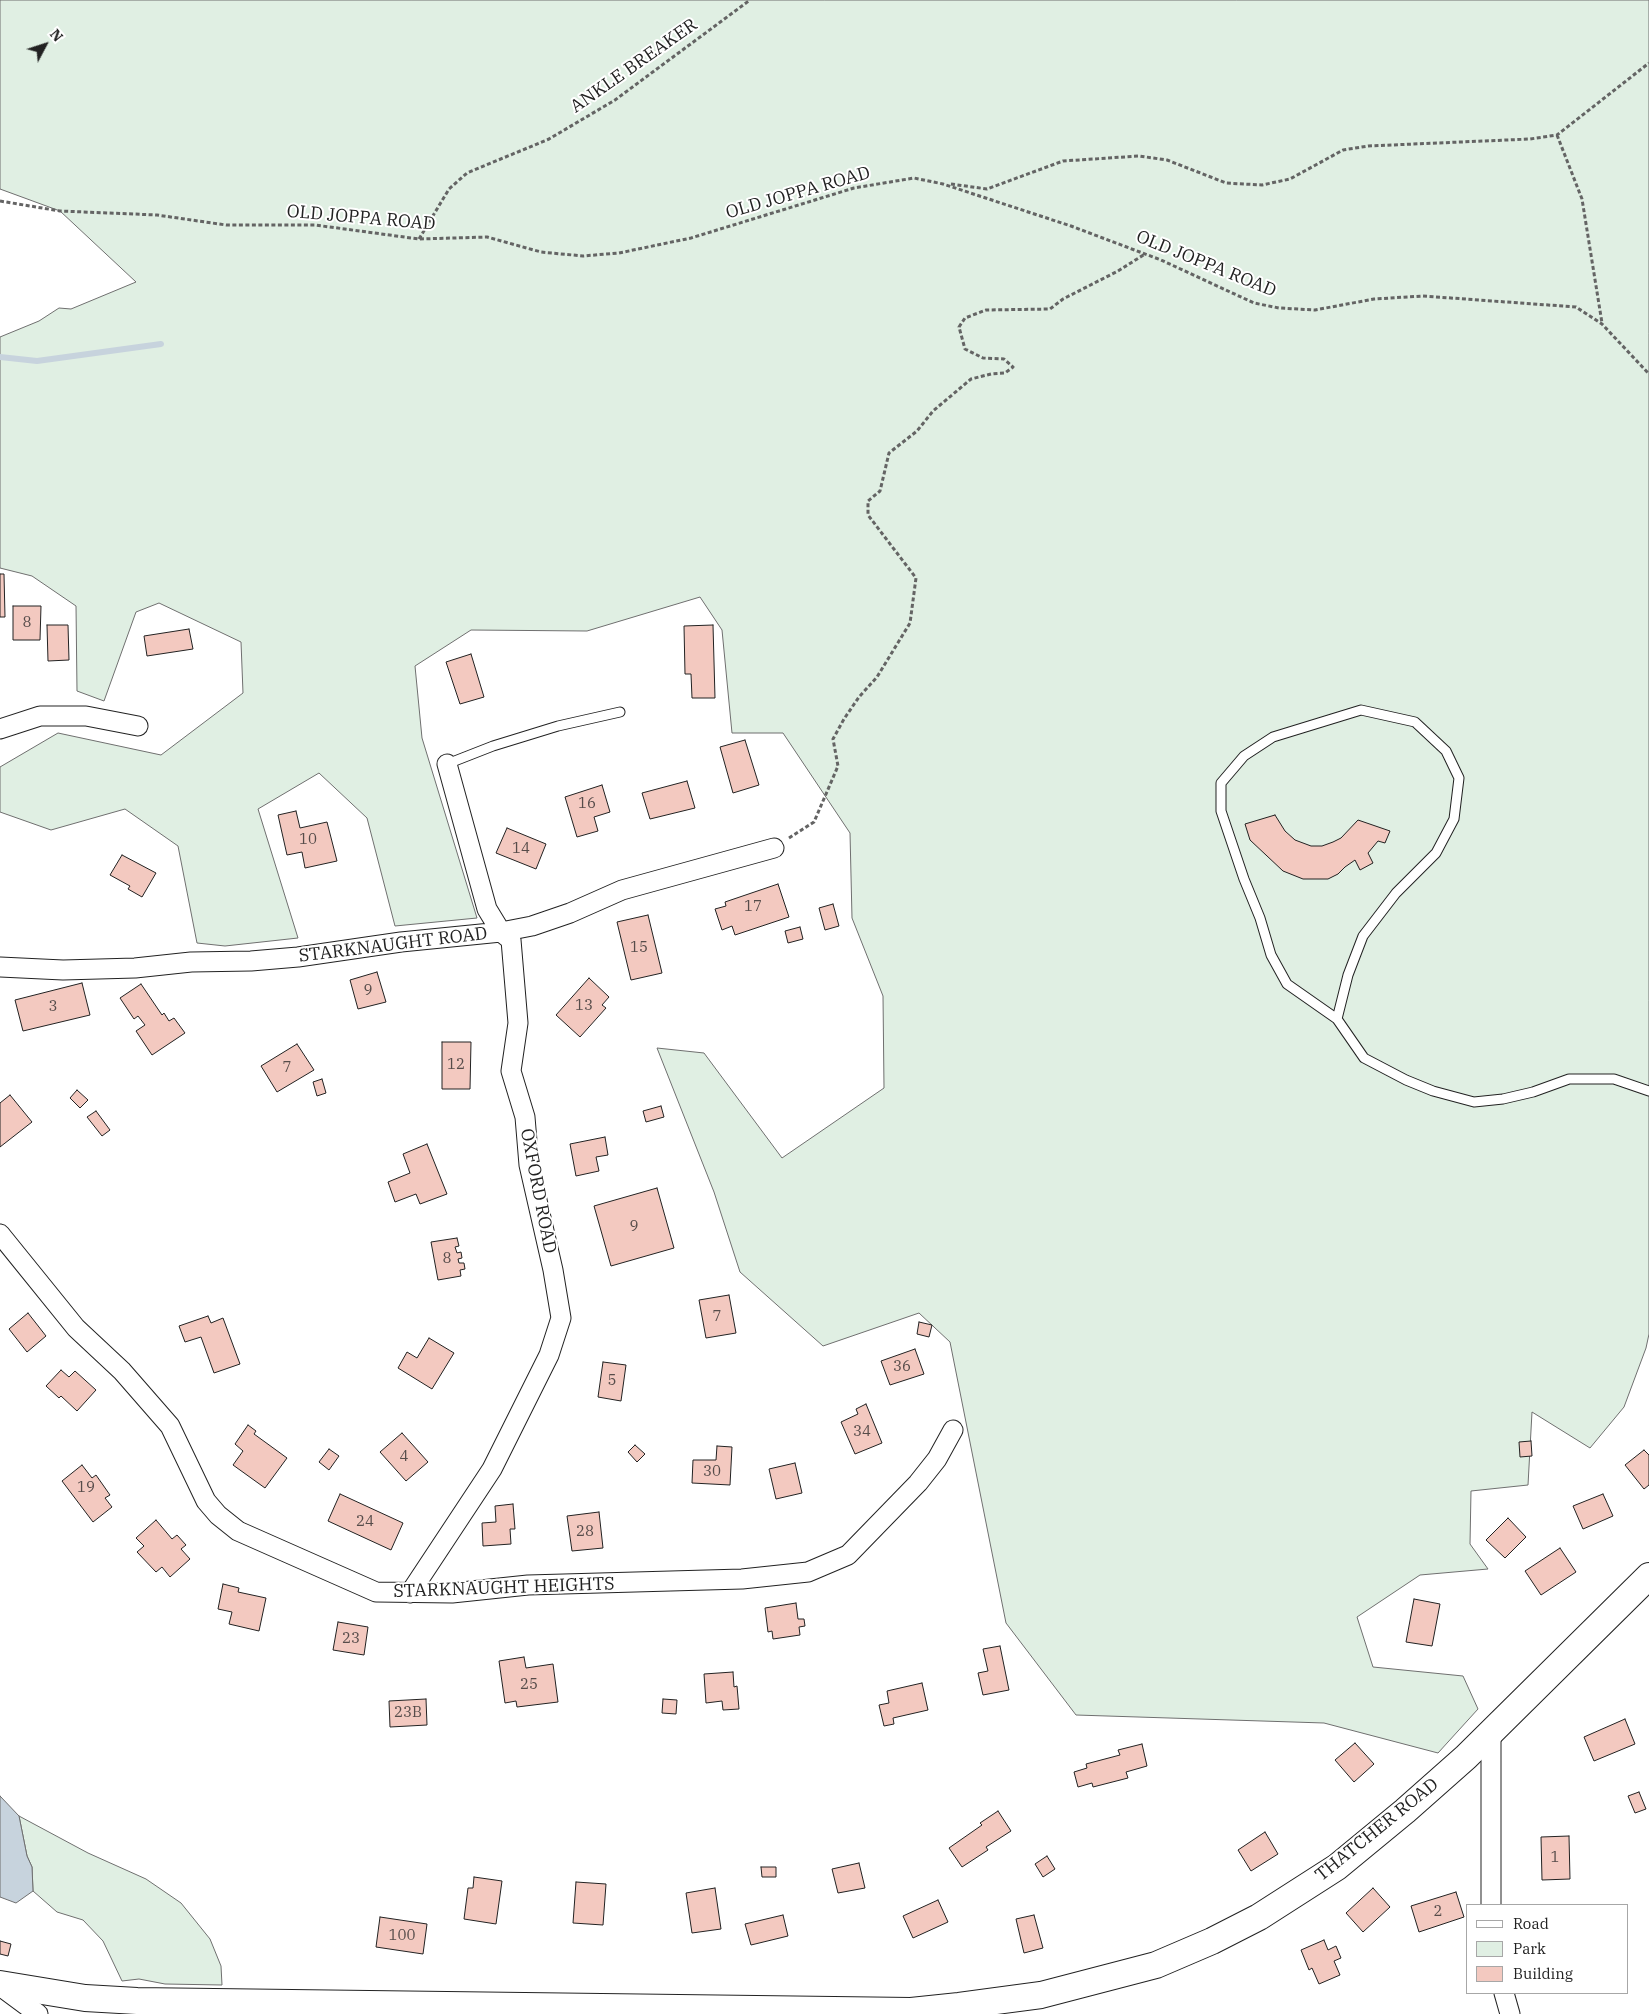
<!DOCTYPE html>
<style>
body{margin:0}
#map{position:relative;width:1649px;height:2014px;overflow:hidden;background:#fff;font-family:"IBM Plex Serif",serif}
canvas{display:block}
.legend{position:absolute;left:1466px;top:1904px;width:162px;height:90px;box-sizing:border-box;background:#fff;border:1px solid #a7a7a7;margin:0;padding:6px 9px;list-style:none;font-size:15px;color:#222}
.legend li{display:flex;align-items:center;gap:10px;height:25px}
.legend b{width:25px;border:1px solid #a7a7a7}
.north{position:absolute;left:20px;top:20px;width:50px;height:50px;-webkit-text-stroke:4px #fff;paint-order:stroke;rotate:50deg;font-size:14px;font-weight:700;line-height:20px;text-align:center;color:#222}
.north::after{content:'';display:block;margin:auto;width:18px;height:22px;background:#222;clip-path:polygon(50% 0,100% 100%,50% 72%,0 100%)}
</style>
<div id="map">
<canvas width="1649" height="2014"></canvas>
<ul class="legend">
<li><b style="height:6px;background:#fff"></b>Road</li>
<li><b style="height:14px;background:#e0efe3"></b>Park</li>
<li><b style="height:14px;background:#f3c9c0"></b>Building</li>
</ul>
<div class="north">N</div>
</div>
<script>
const context = document.querySelector('canvas').getContext('2d');
context.lineJoin = 'round';
function paint(path, color) {
  context.fillStyle = color;
  context.fill(path, 'evenodd');
}
function toPath(rows) {
  const path = new Path2D();
  for (const r of rows) {
    path.moveTo(r[0], r[1]);
    for (let i = 2; i < r.length; i += 2) path.lineTo(r[i], r[i + 1]);
  }
  return path;
}
function trace(path, color, width, dash) {
  context.strokeStyle = color;
  context.lineWidth = width;
  context.lineCap = dash ? 'butt' : 'round';
  context.setLineDash(dash || []);
  context.stroke(path);
}
function label(font, color, halo, rows, align = 'center') {
  context.font = font + ' "IBM Plex Serif",serif';
  context.lineWidth = 4;
  context.setLineDash([]);
  context.textBaseline = 'middle';
  context.strokeStyle = halo;
  context.fillStyle = color;
  for (const [text, x, y, turn = 0] of rows) {
    context.save();
    context.translate(x, y);
    context.rotate((+turn || 0) * Math.PI / 180);
    context.textAlign = isNaN(turn) ? turn : align;
    if (halo) context.strokeText(text, 0, 0);
    context.fillText(text, 0, 0);
    context.restore();
  }
}
const green = toPath([
 [0,0,1649,0,1649,1334,1646,1348,1624,1407,1590,1448,1532,1412,1528,1485,1471,1491,1470,1544,1488,1569,1420,1575,1357,1617,1373,1667,1463,1676,1478,1709,1438,1753,1324,1723,1076,1715,1006,1623,950,1342,919,1313,823,1346,740,1272,714,1192,657,1048,704,1053,782,1158,884,1088,883,996,852,918,850,833,783,733,732,733,722,630,700,597,587,631,471,630,415,666,422,738,477,918,395,926,367,818,319,773,258,809,298,938,225,946,197,943,178,846,125,809,51,830,0,812,0,767,58,733,161,755,243,693,241,642,159,603,136,612,104,701,77,691,76,606,32,576,0,568,0,337,39,321,59,308,71,309,136,282,60,211,0,189,0,0],
 [19,1816,88,1853,146,1879,181,1903,210,1939,221,1966,222,1985,165,1984,139,1979,122,1981,103,1941,83,1920,57,1912,33,1891,32,1867,27,1856,19,1816]
]);
const water = toPath([
 [0,1796,19,1816,27,1856,32,1867,33,1891,16,1903,0,1897,0,1796]
]);
const stream = toPath([
 [0,357,37,361,161,344]
]);
const building = toPath([
 [0,574,4,574,5,617,0,617,0,574],
 [13,606,41,606,40,640,13,640,13,606],
 [47,625,68,625,69,660,48,661,47,625],
 [713,625,715,698,692,698,691,674,685,674,684,626,713,625],
 [189,629,193,649,147,656,144,636,189,629],
 [471,654,484,697,460,704,446,662,471,654],
 [745,740,759,785,733,793,720,747,745,740],
 [687,781,695,808,650,819,642,793,687,781],
 [602,785,610,812,594,817,598,831,577,837,565,797,602,785],
 [296,811,300,828,327,822,337,861,305,868,302,852,287,855,278,815,296,811],
 [1275,815,1285,831,1295,840,1311,846,1322,846,1333,842,1341,838,1358,820,1390,831,1385,843,1378,841,1368,853,1373,863,1360,870,1355,860,1345,867,1338,874,1328,879,1303,879,1283,871,1250,840,1245,824,1275,815],
 [507,828,546,844,536,869,496,853,507,828],
 [122,855,156,873,142,897,128,889,130,886,110,875,122,855],
 [778,884,789,917,735,935,732,926,722,930,715,909,726,906,725,902,778,884],
 [833,904,839,926,825,930,819,908,833,904],
 [648,915,662,973,631,980,617,922,648,915],
 [800,927,803,939,788,943,785,931,800,927],
 [377,972,386,1002,358,1009,350,980,377,972],
 [589,978,609,997,602,1005,606,1008,580,1037,556,1015,589,978],
 [82,983,90,1015,23,1031,15,1000,82,983],
 [141,984,162,1015,164,1013,169,1021,174,1018,185,1033,152,1055,136,1031,145,1025,138,1016,134,1019,120,998,141,984],
 [442,1042,471,1042,470,1089,442,1089,442,1042],
 [297,1044,314,1070,277,1092,261,1066,297,1044],
 [322,1079,326,1093,317,1096,313,1082,322,1079],
 [77,1090,88,1100,80,1108,70,1098,77,1090],
 [10,1095,32,1122,0,1147,0,1103,10,1095],
 [661,1106,664,1117,646,1122,643,1111,661,1106],
 [96,1111,110,1130,102,1136,87,1117,96,1111],
 [605,1137,608,1155,596,1157,599,1171,576,1176,570,1144,605,1137],
 [427,1144,447,1194,420,1204,416,1194,395,1202,388,1182,410,1173,403,1154,427,1144],
 [657,1188,674,1248,611,1266,594,1206,657,1188],
 [457,1238,459,1246,455,1247,457,1253,461,1252,462,1258,458,1259,459,1263,464,1263,465,1269,460,1270,461,1276,438,1280,431,1242,457,1238],
 [729,1295,736,1333,706,1338,699,1300,729,1295],
 [28,1313,46,1336,27,1352,9,1329,28,1313],
 [208,1316,211,1323,223,1318,240,1364,214,1373,201,1337,185,1342,179,1326,208,1316],
 [919,1322,932,1325,929,1337,917,1334,919,1322],
 [429,1338,454,1353,432,1389,398,1368,407,1352,417,1358,429,1338],
 [915,1349,924,1374,890,1385,881,1361,915,1349],
 [603,1362,626,1365,621,1401,598,1397,603,1362],
 [61,1370,69,1377,75,1371,96,1390,77,1411,61,1396,59,1398,46,1386,61,1370],
 [866,1404,882,1443,855,1454,841,1422,858,1414,856,1409,866,1404],
 [248,1425,256,1431,254,1434,287,1458,265,1488,233,1465,243,1451,235,1444,248,1425],
 [402,1433,428,1462,406,1481,380,1452,402,1433],
 [1531,1441,1532,1456,1520,1457,1519,1442,1531,1441],
 [635,1445,645,1454,637,1462,628,1452,635,1445],
 [717,1446,732,1447,730,1485,692,1483,693,1460,716,1460,717,1446],
 [329,1449,339,1456,329,1470,319,1462,329,1449],
 [1644,1450,1649,1455,1649,1485,1644,1489,1625,1465,1644,1450],
 [795,1463,802,1493,776,1499,769,1469,795,1463],
 [82,1465,92,1478,96,1475,110,1495,105,1498,112,1507,93,1522,62,1481,82,1465],
 [340,1494,403,1523,391,1550,328,1521,340,1494],
 [1603,1494,1613,1516,1583,1529,1573,1506,1603,1494],
 [513,1504,515,1529,510,1529,511,1544,483,1546,482,1523,496,1522,495,1506,513,1504],
 [599,1512,603,1548,572,1551,567,1516,599,1512],
 [1508,1518,1526,1537,1505,1558,1486,1540,1508,1518],
 [156,1520,172,1539,177,1535,186,1545,181,1549,190,1559,170,1577,162,1567,156,1572,137,1552,144,1546,136,1538,156,1520],
 [1560,1548,1576,1572,1541,1595,1525,1571,1560,1548],
 [223,1584,239,1588,238,1592,266,1598,259,1631,229,1624,232,1612,218,1609,223,1584],
 [1414,1599,1440,1604,1432,1646,1406,1642,1414,1599],
 [796,1603,798,1619,804,1619,805,1626,799,1627,800,1635,773,1639,772,1631,768,1632,765,1608,796,1603],
 [338,1622,368,1627,364,1655,333,1650,338,1622],
 [1000,1646,1009,1690,983,1695,978,1673,988,1671,983,1649,1000,1646],
 [524,1657,526,1668,553,1664,558,1702,517,1707,516,1701,505,1703,499,1661,524,1657],
 [733,1672,734,1687,737,1686,739,1709,723,1710,722,1701,706,1703,704,1674,733,1672],
 [922,1683,928,1710,893,1718,894,1724,884,1726,879,1705,889,1703,887,1691,922,1683],
 [426,1699,427,1725,390,1727,389,1701,426,1699],
 [663,1699,677,1700,676,1714,662,1713,663,1699],
 [1625,1719,1635,1744,1594,1761,1584,1737,1625,1719],
 [1355,1743,1374,1764,1354,1782,1335,1760,1355,1743],
 [1142,1744,1147,1766,1126,1772,1128,1778,1093,1787,1092,1783,1078,1787,1074,1772,1087,1768,1086,1764,1120,1755,1118,1750,1142,1744],
 [1639,1792,1646,1809,1635,1813,1628,1796,1639,1792],
 [998,1811,1011,1831,986,1847,988,1850,962,1867,949,1848,982,1825,980,1823,998,1811],
 [1265,1832,1278,1854,1251,1871,1238,1850,1265,1832],
 [1569,1836,1570,1879,1542,1880,1541,1837,1569,1836],
 [1047,1856,1055,1869,1043,1877,1035,1864,1047,1856],
 [859,1863,865,1888,838,1893,832,1869,859,1863],
 [761,1867,776,1867,776,1877,762,1877,761,1867],
 [474,1877,502,1881,496,1924,464,1919,468,1888,473,1888,474,1877],
 [576,1882,606,1884,603,1925,573,1923,576,1882],
 [715,1888,721,1929,692,1933,686,1893,715,1888],
 [1373,1888,1390,1907,1363,1932,1346,1913,1373,1888],
 [1456,1892,1464,1917,1419,1932,1411,1906,1456,1892],
 [938,1900,948,1922,913,1938,903,1916,938,1900],
 [783,1915,788,1936,751,1945,745,1924,783,1915],
 [1034,1915,1043,1948,1024,1953,1016,1919,1034,1915],
 [380,1917,427,1924,423,1954,376,1947,380,1917],
 [1324,1940,1328,1950,1336,1946,1341,1958,1334,1961,1340,1975,1319,1984,1312,1968,1309,1970,1301,1950,1324,1940],
 [0,1941,11,1944,8,1956,0,1954,0,1941]
]);
const path = toPath([
 [1557,135,1582,199,1602,323],
 [951,184,987,189,1063,161,1139,156,1167,160,1226,183,1262,185,1290,179,1343,150,1368,146,1530,139,1557,135,1649,63],
 [0,201,60,211,157,215,226,225,315,225,419,239,487,237,541,252,583,256,619,253,691,238,854,188,914,178,943,184,1071,226,1161,260,1254,303,1279,308,1315,310,1374,299,1423,296,1576,307,1602,324,1649,374],
 [419,239,449,189,467,173,549,139,615,100,750,0],
 [789,838,814,822,838,766,833,739,844,719,859,697,877,677,910,623,916,578,868,515,868,501,880,491,889,453,917,431,933,411,971,379,991,374,1005,373,1013,367,1004,359,983,358,965,349,959,327,965,318,986,310,1050,309,1063,299,1118,271,1145,254]
]);
const lane = toPath([
 [447,764,493,746,558,726,620,712],
 [1337,1019,1348,975,1363,936,1396,893,1436,853,1454,819,1459,778,1446,751,1415,722,1361,710,1273,737,1244,756,1221,783,1221,811,1244,879,1260,918,1271,955,1287,984,1337,1019,1364,1058,1406,1080,1433,1091,1474,1102,1503,1099,1533,1092,1569,1079,1614,1079,1649,1091]
]);
const street = toPath([
 [0,729,40,716,86,716,138,726],
 [0,967,63,970,135,968,191,962,251,961,298,957,401,942,501,932,532,926,570,913,622,890,774,848],
 [0,1234,76,1328,122,1371,170,1426,206,1501,218,1515,238,1531,376,1592,452,1593,528,1585,742,1579,808,1572,848,1555,918,1483,937,1459,953,1430],
 [410,1593,492,1469,549,1355,561,1318,553,1270,529,1165,525,1117,511,1071,518,1023,511,940,501,932,487,909,447,764],
 [1491,1905,1491,1733],
 [0,1986,38,2014],
 [1504,1993,1510,2014]
]);
const secondary = toPath([
 [0,1984,85,1998,137,2001,911,2011,959,2006,1041,1995,1156,1965,1212,1941,1259,1917,1337,1867,1405,1811,1466,1757,1649,1576]
]);
const numberNames = [
 ["8",27,623],
 ["16",587,804],
 ["10",308,840],
 ["14",521,849],
 ["17",753,907],
 ["15",639,948],
 ["9",368,991],
 ["13",584,1006],
 ["3",53,1007],
 ["12",456,1065],
 ["7",287,1068],
 ["9",634,1227],
 ["8",447,1259],
 ["7",717,1317],
 ["36",902,1367],
 ["5",612,1381],
 ["34",862,1432],
 ["4",404,1457],
 ["30",712,1472],
 ["19",86,1488],
 ["24",365,1522],
 ["28",585,1532],
 ["23",351,1639],
 ["25",529,1685],
 ["23B",408,1713],
 ["1",1555,1858],
 ["2",1438,1912],
 ["100",402,1936]
];
const streetNames = [
 ["ANKLE BREAKER",634,66,-35],
 ["OLD JOPPA ROAD",798,193,-16],
 ["OLD JOPPA ROAD",361,218,5],
 ["OLD JOPPA ROAD",1206,264,22],
 ["STARKNAUGHT ROAD",393,945,-7],
 ["OXFORD ROAD",538,1191,79],
 ["STARKNAUGHT HEIGHTS",504,1588,-2],
 ["THATCHER ROAD",1377,1830,-39]
];
paint(green, '#e0efe3');
trace(green, '#6f6f6f', 1);
paint(water, '#c7d3dd');
trace(water, '#6f6f6f', 1);
trace(stream, '#c7d3dd', 6);
paint(building, '#f3c9c0');
trace(building, '#222', 1);
trace(lane, '#222', 11);
trace(street, '#222', 21);
trace(secondary, '#222', 28);
trace(path, '#646464', 3, [4, 2.5]);
trace(lane, '#fff', 9);
trace(street, '#fff', 19);
trace(secondary, '#fff', 26);
label('15px', '#564c4a', null, numberNames);
label('18px', '#222', '#fff', streetNames);
</script>
